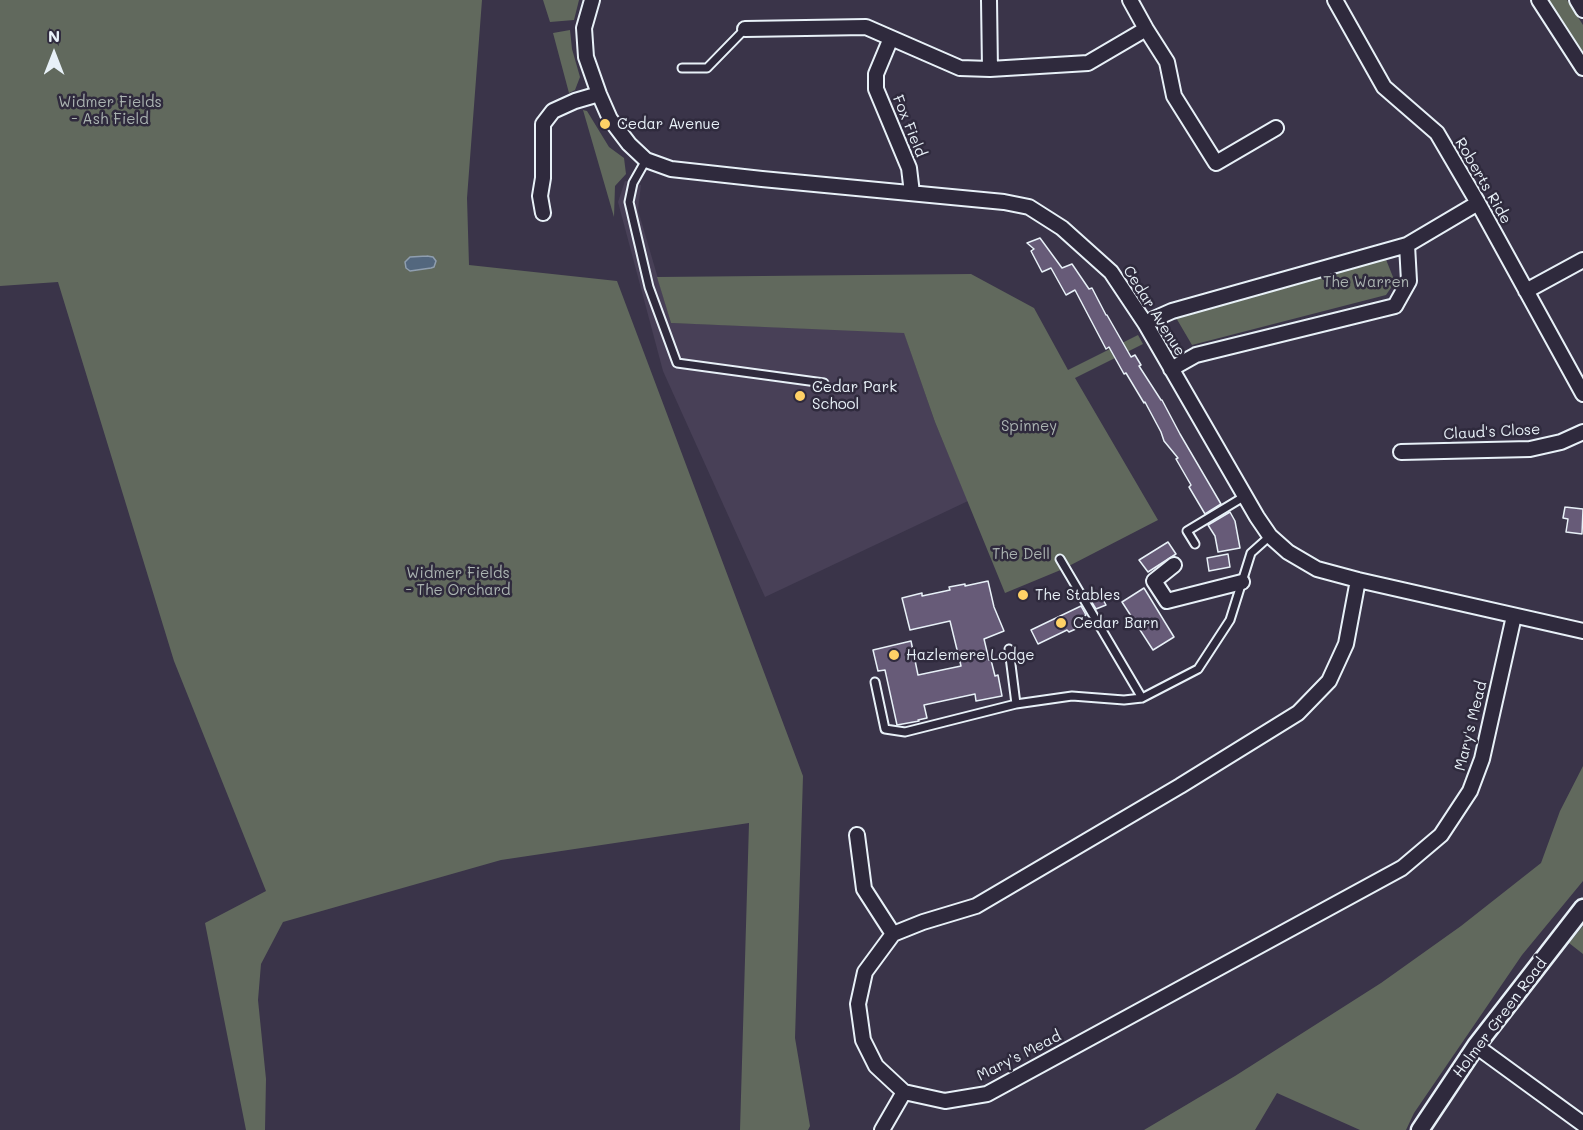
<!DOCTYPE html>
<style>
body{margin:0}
#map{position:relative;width:1583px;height:1130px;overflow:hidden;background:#3a3449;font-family:Mali,sans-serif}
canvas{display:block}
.north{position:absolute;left:24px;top:24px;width:60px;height:60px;-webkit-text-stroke:4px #2f2a3d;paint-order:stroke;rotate:0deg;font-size:16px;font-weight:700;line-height:24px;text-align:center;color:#e8f1f8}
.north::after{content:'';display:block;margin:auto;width:21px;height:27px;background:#e8f1f8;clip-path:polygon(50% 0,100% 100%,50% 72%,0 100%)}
</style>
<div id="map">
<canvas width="1583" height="1130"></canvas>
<div class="north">N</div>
</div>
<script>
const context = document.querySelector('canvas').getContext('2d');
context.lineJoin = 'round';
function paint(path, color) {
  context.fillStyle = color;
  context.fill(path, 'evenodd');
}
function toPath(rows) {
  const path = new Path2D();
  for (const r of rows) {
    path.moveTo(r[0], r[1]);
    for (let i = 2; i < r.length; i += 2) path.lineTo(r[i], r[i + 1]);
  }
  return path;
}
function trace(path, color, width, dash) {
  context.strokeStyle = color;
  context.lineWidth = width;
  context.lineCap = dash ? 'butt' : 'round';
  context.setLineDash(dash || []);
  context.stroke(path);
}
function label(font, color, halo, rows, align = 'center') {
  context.font = font + ' Mali,sans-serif';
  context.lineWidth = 5;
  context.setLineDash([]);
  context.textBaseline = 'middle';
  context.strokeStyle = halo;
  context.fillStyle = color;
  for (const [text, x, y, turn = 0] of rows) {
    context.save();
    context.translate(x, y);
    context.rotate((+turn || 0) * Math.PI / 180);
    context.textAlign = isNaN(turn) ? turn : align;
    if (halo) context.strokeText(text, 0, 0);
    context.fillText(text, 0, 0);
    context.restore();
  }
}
const built = toPath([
 [625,181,641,185,638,210,671,323,904,332,935,422,968,501,765,597,663,371,618,202]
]);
const green = toPath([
 [0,0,482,0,467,198,469,265,617,281,803,776,795,1038,810,1126,808,1130,740,1130,749,823,501,860,283,922,261,964,258,1000,266,1079,265,1130,246,1130,205,923,266,891,174,661,58,282,0,286],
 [543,0,579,0,574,20,550,22],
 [1545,0,1567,0,1583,25,1583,60],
 [570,30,572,49,580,77,575,90,569,93,553,33],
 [583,110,587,111,609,147,624,158,626,174,615,186,614,217],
 [1385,257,1395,282,1386,295,1192,345,1175,316],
 [971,274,1034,308,1068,370,1138,335,1143,344,1075,378,1158,520,1063,569,1005,593,935,422,904,333,671,323,657,277],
 [1583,766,1583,881,1522,955,1414,1113,1406,1130,1360,1130,1277,1093,1255,1130,1144,1130,1235,1076,1381,983,1461,926,1541,863,1560,811],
 [1583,926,1583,954,1569,943]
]);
const water = toPath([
 [427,256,433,257,436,261,434,267,431,268,410,271,406,268,405,262,410,257,427,256]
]);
const building = toPath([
 [1040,238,1062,268,1072,264,1089,289,1092,288,1106,315,1107,315,1131,357,1135,355,1141,365,1139,366,1161,400,1162,400,1180,434,1221,504,1205,514,1189,487,1191,485,1176,459,1178,458,1164,441,1161,432,1145,402,1144,403,1126,373,1124,374,1109,347,1106,349,1075,290,1066,295,1051,268,1042,272,1031,251,1034,249,1027,243,1040,238],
 [1565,507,1583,509,1582,534,1566,532,1568,519,1563,518,1565,507],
 [1230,512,1235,521,1240,548,1218,552,1215,536,1208,525,1230,512],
 [1168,542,1176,554,1148,572,1139,560,1168,542],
 [1228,554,1230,567,1209,571,1207,558,1228,554],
 [988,581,994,607,1004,631,984,639,989,660,991,660,995,676,998,675,1002,696,976,701,975,694,924,705,927,718,918,720,919,721,897,725,885,670,878,671,873,650,911,641,918,675,961,666,950,621,910,630,902,598,922,593,922,596,950,590,949,587,965,584,965,586,988,581],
 [1144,588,1174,637,1153,650,1122,602,1144,588],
 [1101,596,1106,605,1096,609,1091,601,1101,596],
 [1081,606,1086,615,1074,621,1078,628,1069,632,1067,630,1038,644,1031,630,1081,606]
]);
const service = toPath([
 [682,68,707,68,745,29],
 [646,160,633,183,629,202,649,287,677,363,824,383],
 [1195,544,1187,531,1245,496],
 [1060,559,1142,698],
 [1009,649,1016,704],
 [875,682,885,729,905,732,1016,704,1072,696,1124,700,1142,698,1198,669,1230,620,1251,553,1270,536]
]);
const minor = toPath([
 [592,0,584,28,586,57,599,94,610,119,629,144,646,160,671,169,762,179,1004,202,1029,207,1062,228,1111,272,1145,323,1257,517,1270,536,1288,552,1317,569,1358,580,1583,631],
 [989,0,990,69],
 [1130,0,1146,29,1167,62,1174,96,1216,163,1276,128],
 [1335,0,1384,87,1437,133,1478,203,1583,394],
 [1539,0,1583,68],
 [1577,0,1583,10],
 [745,29,866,27,960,68,990,69,1088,63,1146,29],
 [891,38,876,74,876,89,909,168,912,193],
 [543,213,540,196,543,178,543,124,553,111,575,101,599,94],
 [1526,291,1583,260],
 [1145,323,1172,311,1407,245,1478,203],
 [1171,369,1196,355,1395,306,1409,281,1407,245],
 [1401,452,1530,449,1561,442,1583,432],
 [1174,565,1154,581,1167,601,1242,582],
 [1358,580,1346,644,1329,681,1298,713,1180,786,976,906,923,922,893,934,865,972,858,1004,863,1040,876,1066,904,1092,945,1101,987,1094,1402,868,1441,835,1470,791,1482,759,1514,616],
 [857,835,864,889,893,934],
 [1476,1046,1583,1124],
 [882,1130,904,1092]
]);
const tertiary = toPath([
 [1420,1130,1476,1046,1583,908]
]);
const markers = [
 [605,124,6,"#ffd166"],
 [800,396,6,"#ffd166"],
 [1023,595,6,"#ffd166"],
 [1061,623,6,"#ffd166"],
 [894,655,6,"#ffd166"]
];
const parkNames = [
 ["Widmer Fields",110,102],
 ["- Ash Field",110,119],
 ["The Warren",1366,282],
 ["Spinney",1029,426],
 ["The Dell",1021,554],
 ["Widmer Fields",458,573],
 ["- The Orchard",458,590]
];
const poiNames = [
 ["Cedar Avenue",617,124],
 ["Cedar Park",812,387],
 ["School",812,404],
 ["The Stables",1035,595],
 ["Cedar Barn",1073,623],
 ["Hazlemere Lodge",906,655]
];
const streetNames = [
 ["Fox Field",909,126,68],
 ["Roberts Ride",1483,181,60],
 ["Cedar Avenue",1154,311,58],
 ["Claud's Close",1492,432,-3],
 ["Mary's Mead",1471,726,-76],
 ["Holmer Green Road",1500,1018,-53],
 ["Mary's Mead",1019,1056,-27]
];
paint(built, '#484057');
paint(green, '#61695d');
paint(water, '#53677e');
trace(water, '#8f9eaf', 1.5);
paint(building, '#675b78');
trace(building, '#e8f1f8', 1.5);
trace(service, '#e8f1f8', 11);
trace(minor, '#e8f1f8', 18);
trace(tertiary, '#e8f1f8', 21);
trace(service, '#2f2a3d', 7);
trace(minor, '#2f2a3d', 14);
trace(tertiary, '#2f2a3d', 16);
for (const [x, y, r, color] of markers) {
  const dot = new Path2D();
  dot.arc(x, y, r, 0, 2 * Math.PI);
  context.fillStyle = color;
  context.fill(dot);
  trace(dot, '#2f2a3d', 2);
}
label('15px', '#abb4b2', '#2f2a3d', parkNames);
label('15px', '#e8f1f8', '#2f2a3d', poiNames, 'left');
label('15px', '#e8f1f8', '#2f2a3d', streetNames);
</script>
